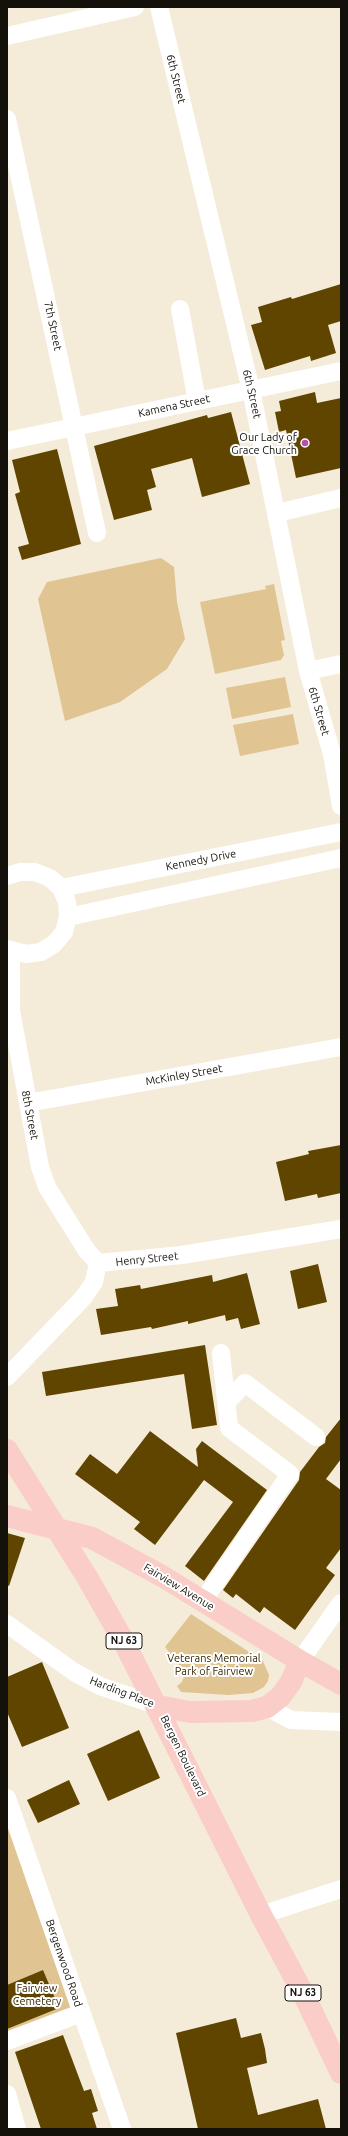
<!DOCTYPE html>
<style>
body{margin:0}
#map{position:relative;width:348px;height:2136px;overflow:hidden;background:#f5ebd9;font-family:Ubuntu,sans-serif}
canvas{display:block}
.frame{position:absolute;inset:0;border:8px solid #14110b;pointer-events:none}
</style>
<div id="map">
<canvas width="348" height="2136"></canvas>
<div class="frame"></div>
</div>
<script>
const context = document.querySelector('canvas').getContext('2d');
context.lineJoin = 'round';
function paint(path, color) {
  context.fillStyle = color;
  context.fill(path, 'evenodd');
}
function toPath(rows) {
  const path = new Path2D();
  for (const r of rows) {
    path.moveTo(r[0], r[1]);
    for (let i = 2; i < r.length; i += 2) path.lineTo(r[i], r[i + 1]);
  }
  return path;
}
function trace(path, color, width, dash) {
  context.strokeStyle = color;
  context.lineWidth = width;
  context.lineCap = dash ? 'butt' : 'round';
  context.setLineDash(dash || []);
  context.stroke(path);
}
function label(font, color, halo, rows, align = 'center') {
  context.font = font + ' Ubuntu,sans-serif';
  context.lineWidth = 4;
  context.setLineDash([]);
  context.textBaseline = 'middle';
  context.strokeStyle = halo;
  context.fillStyle = color;
  for (const [text, x, y, turn = 0] of rows) {
    context.save();
    context.translate(x, y);
    context.rotate((+turn || 0) * Math.PI / 180);
    context.textAlign = isNaN(turn) ? turn : align;
    if (halo) context.strokeText(text, 0, 0);
    context.fillText(text, 0, 0);
    context.restore();
  }
}
const green = toPath([
 [161,558,174,567,177,602,185,639,167,669,120,702,65,721,38,599,47,582],
 [274,584,285,640,281,641,284,655,281,660,215,674,200,602,266,589,265,586],
 [285,677,291,707,232,719,226,688],
 [293,714,299,744,240,756,233,725],
 [191,1614,263,1661,269,1675,268,1681,264,1687,253,1693,228,1695,181,1692,177,1686,182,1682,185,1673,165,1647],
 [7,1811,74,2013,7,2040]
]);
const building = toPath([
 [341,284,341,321,328,325,336,353,311,361,310,356,265,370,251,325,262,322,258,307,291,297,292,299],
 [315,392,317,403,341,398,341,468,296,478,286,430,279,432,275,412,281,411,279,401],
 [231,412,250,484,202,497,192,458,151,469,156,487,147,490,152,510,114,520,94,446,207,415,208,418],
 [57,449,81,544,22,560,18,547,29,544,15,494,20,492,12,460],
 [341,1145,341,1193,318,1198,317,1194,285,1201,276,1162,309,1154,308,1151],
 [318,1264,327,1302,298,1309,290,1271],
 [247,1273,260,1324,241,1329,238,1318,226,1321,225,1315,188,1324,188,1321,152,1329,151,1327,101,1335,96,1309,118,1306,115,1289,140,1285,141,1289,212,1275,213,1282],
 [205,1345,217,1425,192,1429,184,1374,46,1396,42,1372],
 [341,1418,341,1459,326,1479,341,1490,341,1548,326,1568,335,1575,295,1630,264,1607,260,1613,236,1594,233,1598,223,1590,299,1480,300,1472,319,1447,325,1443,326,1437],
 [150,1431,198,1467,196,1449,202,1441,267,1490,204,1581,185,1566,233,1502,204,1480,155,1545,134,1529,140,1522,75,1474,90,1454,117,1474],
 [7,1533,25,1538,9,1586,7,1585],
 [42,1662,69,1728,22,1747,7,1712,7,1677],
 [139,1730,160,1778,108,1801,87,1754],
 [69,1780,80,1804,38,1823,27,1800],
 [43,1970,59,2008,7,2029,7,1985],
 [236,2018,241,2038,261,2033,265,2049,267,2063,247,2068,258,2115,318,2099,326,2129,198,2129,176,2033],
 [63,2035,84,2091,91,2089,98,2111,92,2113,97,2129,41,2129,15,2052]
]);
const minor = toPath([
 [159,7,251,390,308,671,332,754,341,806],
 [7,36,135,7],
 [7,119,97,533],
 [180,309,197,401],
 [7,441,341,371],
 [277,513,341,498],
 [308,671,341,664],
 [7,876,20,872,35,872,50,878,61,888,67,902,68,917,64,932,60,937,54,944,41,952,26,954,7,949],
 [61,888,341,832],
 [68,917,341,858],
 [11,951,11,1011,40,1167,47,1187,60,1208,87,1251,98,1263],
 [28,1103,341,1047],
 [7,1377,83,1298,94,1282,98,1263,182,1255,341,1229],
 [226,1403,245,1383,316,1437],
 [203,1601,290,1474,229,1428,221,1353],
 [7,1624,74,1672,100,1686,158,1706],
 [300,1661,341,1603],
 [267,1707,291,1720,341,1722],
 [7,1798,122,2129],
 [261,1915,341,1889],
 [7,2041,81,2013],
 [7,2094,17,2129]
]);
const major = toPath([
 [7,1450,87,1577,124,1642,261,1915,304,1995,341,2073],
 [7,1516,92,1538,162,1576,300,1661,341,1684],
 [158,1706,190,1712,252,1711,267,1707,280,1697,291,1682,300,1661]
]);
const markers = [
 [305,443,4,"#ba4eae"]
];
const shields = [
 [124,1641,36],
 [303,1993,36]
];
const shieldNames = [
 ["NJ 63",124,1641],
 ["NJ 63",303,1993]
];
const streetNames = [
 ["6th Street",176,79,76],
 ["7th Street",53,326,78],
 ["6th Street",252,394,77],
 ["Kamena Street",174,406,-12],
 ["6th Street",319,711,74],
 ["Kennedy Drive",201,860,-11],
 ["McKinley Street",184,1075,-10],
 ["8th Street",30,1115,79],
 ["Henry Street",147,1259,-6],
 ["Fairview Avenue",179,1587,31],
 ["Harding Place",122,1692,21],
 ["Bergen Boulevard",183,1756,64],
 ["Bergenwood Road",64,1963,71]
];
const poiNames = [
 ["Our Lady of",297,437],
 ["Grace Church",297,450]
];
const parkNames = [
 ["Veterans Memorial",214,1658],
 ["Park of Fairview",214,1671],
 ["Fairview",37,1988],
 ["Cemetery",37,2001]
];
paint(green, '#e0c593');
paint(building, '#604500');
trace(minor, '#fff', 18);
trace(major, '#facdc8', 22);
for (const [x, y, r, color] of markers) {
  const dot = new Path2D();
  dot.arc(x, y, r, 0, 2 * Math.PI);
  context.fillStyle = color;
  context.fill(dot);
  trace(dot, '#fff', 1.5);
}
for (const [x, y, w] of shields) {
  const box = new Path2D();
  box.roundRect(x - w / 2, y - 8, w, 16, 3);
  context.fillStyle = '#fff';
  context.fill(box);
  trace(box, '#14110b', 1);
}
label('bold 10px', '#14110b', null, shieldNames);
label('11px', '#14110b', '#fff', streetNames);
label('11px', '#14110b', '#fff', poiNames, 'right');
label('11px', '#372704', '#fff', parkNames);
</script>
